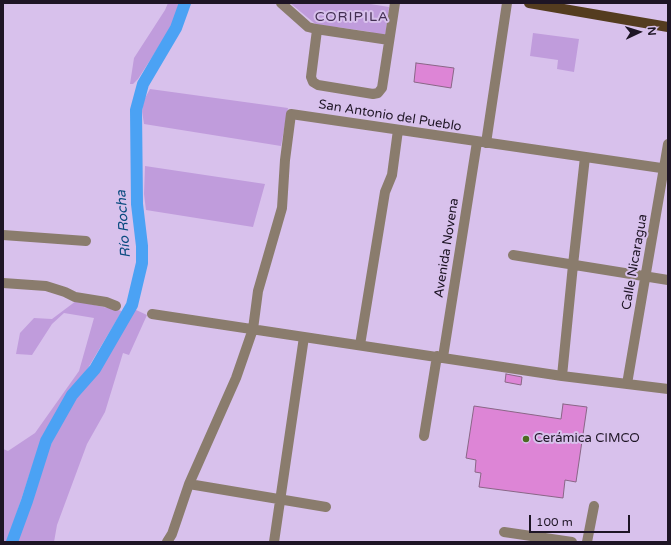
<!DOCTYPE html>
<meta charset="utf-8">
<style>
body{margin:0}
#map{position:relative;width:671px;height:545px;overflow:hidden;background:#d8c1ec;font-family:"Varela Round",sans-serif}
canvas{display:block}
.frame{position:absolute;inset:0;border:4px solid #1e1525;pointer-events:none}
.north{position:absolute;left:619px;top:12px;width:40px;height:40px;-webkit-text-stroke:3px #d8c1ec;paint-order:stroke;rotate:86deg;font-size:11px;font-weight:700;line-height:16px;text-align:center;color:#1e1525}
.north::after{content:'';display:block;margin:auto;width:14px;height:18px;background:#1e1525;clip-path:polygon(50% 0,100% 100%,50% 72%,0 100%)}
.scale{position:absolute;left:529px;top:515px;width:101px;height:18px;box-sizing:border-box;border:2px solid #1e1525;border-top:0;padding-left:5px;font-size:12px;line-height:14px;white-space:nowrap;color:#1e1525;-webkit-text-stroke:3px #d8c1ec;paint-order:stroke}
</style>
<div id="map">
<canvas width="671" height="545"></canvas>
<div class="frame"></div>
<div class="north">N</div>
<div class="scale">100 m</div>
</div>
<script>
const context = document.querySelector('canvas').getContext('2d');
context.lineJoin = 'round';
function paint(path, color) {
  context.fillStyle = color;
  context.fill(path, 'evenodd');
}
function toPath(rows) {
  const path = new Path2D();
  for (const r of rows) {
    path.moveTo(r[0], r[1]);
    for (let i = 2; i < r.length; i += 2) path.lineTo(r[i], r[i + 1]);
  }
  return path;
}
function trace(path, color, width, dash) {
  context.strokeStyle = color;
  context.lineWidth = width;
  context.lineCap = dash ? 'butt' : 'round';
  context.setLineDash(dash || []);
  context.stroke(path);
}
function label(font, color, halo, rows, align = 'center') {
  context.font = font + ' "Varela Round",sans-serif';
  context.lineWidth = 4;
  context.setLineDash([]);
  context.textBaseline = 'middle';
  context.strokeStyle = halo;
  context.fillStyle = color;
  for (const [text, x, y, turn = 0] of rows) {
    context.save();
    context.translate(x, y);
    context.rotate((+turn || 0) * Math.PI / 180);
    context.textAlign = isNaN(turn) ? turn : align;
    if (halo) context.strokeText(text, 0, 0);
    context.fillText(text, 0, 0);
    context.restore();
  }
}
const green = toPath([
 [168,3,180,3,172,26,138,79,133,84,130,84,134,58,165,10],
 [290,3,364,3,389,7,385,37,373,35,371,32,337,27,319,27],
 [533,33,579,39,574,72,557,69,558,60,530,56],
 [150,89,288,108,281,146,144,124,142,111,144,100],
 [145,166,265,184,253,227,146,210,144,194],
 [76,301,122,311,85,373,70,390,42,437,7,542,3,542,3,449,8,451,35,433,79,371,94,318,64,313,52,324,32,355,16,354,20,333,34,318,52,319],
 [134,309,147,315,129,355,123,353,105,412,87,444,57,525,54,542,15,542,49,443,73,398,95,374]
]);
const river = toPath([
 [12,542,27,501,46,441,72,395,95,369,132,305,142,263,142,246,137,204,136,110,143,84,176,28,185,3]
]);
const building = toPath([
 [416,63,454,68,451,88,414,82,416,63],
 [506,374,522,377,521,385,505,382,506,374],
 [563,404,587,407,576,482,565,480,563,498,479,487,481,473,475,472,476,460,466,458,474,406,561,419,563,404]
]);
const minor = toPath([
 [281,3,308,27,316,29,389,40],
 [317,30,311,77,313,82,318,85,373,94,378,93,382,88,395,3],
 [486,143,507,3],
 [3,235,86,241],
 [513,255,668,280],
 [3,283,46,286,65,292,75,297,106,302,116,306],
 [152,314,562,376,668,389],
 [360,345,385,192,392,175,398,130],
 [443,357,477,142],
 [562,376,573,265,585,157],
 [627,384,668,144],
 [424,436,437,356],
 [189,484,326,507],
 [504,532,572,542],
 [167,542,172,534,189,484,236,378,253,329,258,291,282,208,285,160,291,114,668,169],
 [274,542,304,337],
 [587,542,594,506]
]);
const major = toPath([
 [529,3,668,27]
]);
const markers = [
 [526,439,4,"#4b6a20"]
];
const streetNames = [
 ["San Antonio del Pueblo",390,116,9],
 ["Avenida Novena",447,248,-81],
 ["Calle Nicaragua",635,262,-80]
];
const poiNames = [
 ["Cerámica CIMCO",534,439]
];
const neighbourhoodNames = [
 ["CORIPILA",352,17]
];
const waterNames = [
 ["Río Rocha",124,224,-94]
];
paint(green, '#c09cdc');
trace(river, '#4ba2f4', 12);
paint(building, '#dd85d6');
trace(building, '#896686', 1);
trace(minor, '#8a7c6d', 10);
trace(major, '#543c1f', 10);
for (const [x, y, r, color] of markers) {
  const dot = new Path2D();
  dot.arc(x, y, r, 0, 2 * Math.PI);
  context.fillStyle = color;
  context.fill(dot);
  trace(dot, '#d8c1ec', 1.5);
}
label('13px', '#1e1525', '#d8c1ec', streetNames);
label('13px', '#1e1525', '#d8c1ec', poiNames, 'left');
context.letterSpacing = '1px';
label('14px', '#432f52', '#d8c1ec', neighbourhoodNames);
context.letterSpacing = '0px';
label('italic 14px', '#0c4c80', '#d8c1ec', waterNames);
</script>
